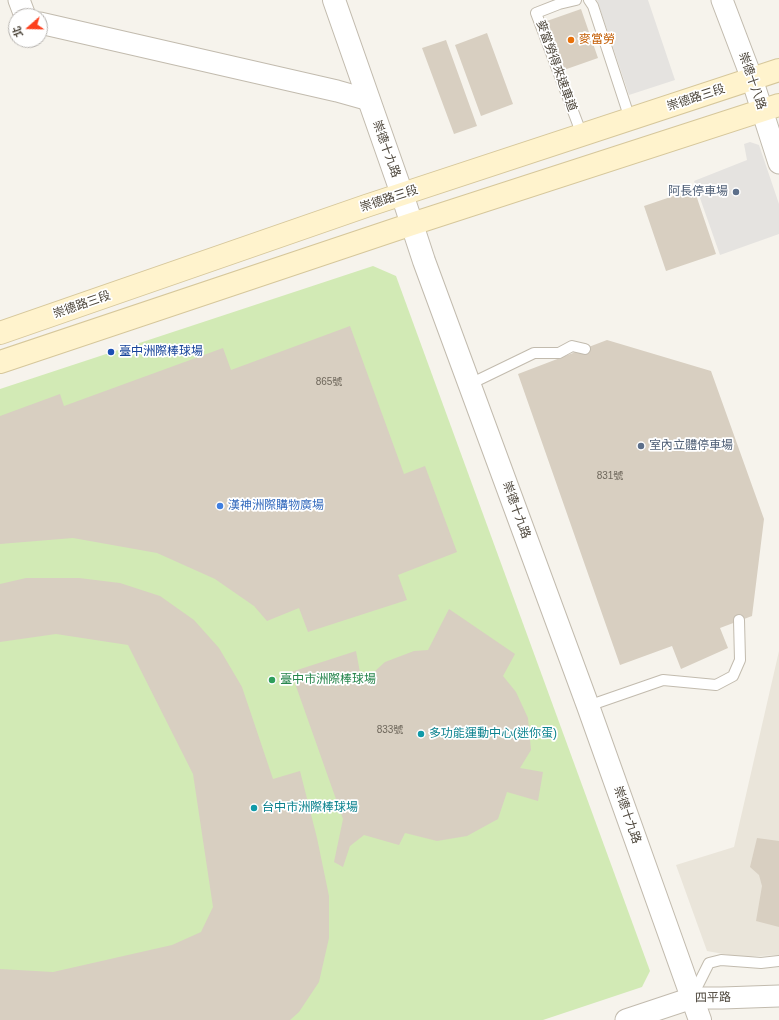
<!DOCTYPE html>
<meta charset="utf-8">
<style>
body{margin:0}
#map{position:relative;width:779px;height:1020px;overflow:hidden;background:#f6f3ec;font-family:Helvetica,"Noto Sans TC",sans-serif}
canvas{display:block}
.north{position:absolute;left:8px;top:8px;width:40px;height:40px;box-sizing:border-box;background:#fff;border:1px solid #b7b4b0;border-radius:50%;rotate:250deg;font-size:11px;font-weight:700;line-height:16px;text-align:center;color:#4b4439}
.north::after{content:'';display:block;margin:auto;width:14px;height:18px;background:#fc3f1d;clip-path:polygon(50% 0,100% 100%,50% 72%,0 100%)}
</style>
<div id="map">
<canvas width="779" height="1020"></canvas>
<div class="north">北</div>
</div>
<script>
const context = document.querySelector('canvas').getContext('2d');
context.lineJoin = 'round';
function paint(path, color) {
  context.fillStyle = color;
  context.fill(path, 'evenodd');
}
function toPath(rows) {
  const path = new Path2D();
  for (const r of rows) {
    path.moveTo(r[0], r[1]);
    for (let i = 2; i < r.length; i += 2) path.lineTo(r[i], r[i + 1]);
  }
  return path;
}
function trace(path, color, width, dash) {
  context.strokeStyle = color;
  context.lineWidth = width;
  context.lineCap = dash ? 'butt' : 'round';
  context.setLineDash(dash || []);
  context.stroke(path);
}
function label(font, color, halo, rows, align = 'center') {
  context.font = font + ' Helvetica,"Noto Sans TC",sans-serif';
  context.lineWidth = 3.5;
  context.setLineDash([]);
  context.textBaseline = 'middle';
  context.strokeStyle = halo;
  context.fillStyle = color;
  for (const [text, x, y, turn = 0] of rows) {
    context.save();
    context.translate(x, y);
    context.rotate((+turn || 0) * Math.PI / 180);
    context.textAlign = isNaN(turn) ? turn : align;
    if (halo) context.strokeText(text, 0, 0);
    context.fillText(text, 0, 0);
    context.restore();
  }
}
const residential = toPath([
 [779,651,779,955,740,957,707,951,676,865,734,847]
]);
const green = toPath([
 [373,266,396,276,650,971,642,987,543,1020,0,1020,0,389]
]);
const parking = toPath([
 [597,0,648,0,675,80,629,95],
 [750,142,759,145,779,204,779,234,720,255,694,181,747,160,744,144]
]);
const building = toPath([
 [581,9,598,58,561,71,544,22],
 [487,33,513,104,481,116,455,45],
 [446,40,477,126,454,134,422,48],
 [694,189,716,254,666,271,644,206],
 [350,326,404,474,425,466,457,552,398,575,407,600,308,632,299,608,267,621,254,606,215,579,157,553,73,538,0,544,0,416,60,394,64,406,223,348,231,370],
 [607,340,711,371,764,519,752,616,720,628,728,648,681,669,672,646,620,665,518,374],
 [26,578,79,578,120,583,160,596,194,620,219,648,242,687,273,779,300,771,317,838,329,896,329,938,319,982,299,1012,290,1020,0,1020,0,969,53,972,172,945,201,932,213,907,193,774,128,645,56,634,0,642,0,584],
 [449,609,515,654,503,676,516,692,528,718,531,750,520,768,543,772,538,801,507,792,498,819,467,836,437,841,405,833,399,845,364,835,350,846,343,867,334,862,343,819,291,672,356,651,362,683,385,662,414,651,428,650],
 [757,838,779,841,779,927,756,921,762,886,759,875,750,867]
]);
const service = toPath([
 [576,0,559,4,536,13,582,135],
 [589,0,593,6,630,119],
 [470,384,534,353,559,353,572,346,585,349],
 [588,706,663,680,716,685,733,676,740,660,739,620],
 [693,995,709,963,721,960,761,963,779,961]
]);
const minor = toPath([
 [19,0,25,16],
 [722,0,752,79,779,163],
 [40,23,337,91,369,100],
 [626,1020,692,998,722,998,779,996]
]);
const tertiary = toPath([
 [334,0,402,194,424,261,588,706,700,1020]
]);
const secondary = toPath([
 [0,333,366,206,779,70],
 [0,362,412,224,779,105]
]);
const markers = [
 [571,40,4,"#e8710a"],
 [736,192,4,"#5c6f8a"],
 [111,352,4,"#1a4fb4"],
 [641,446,4,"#5c6f8a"],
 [220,506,4,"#3f7fe0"],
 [272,680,4,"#2e9e5b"],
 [421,734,4,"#0f9aa8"],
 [254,808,4,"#0f9aa8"]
];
const numberNames = [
 ["865號",329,382],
 ["831號",610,476],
 ["833號",390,730]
];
const foodNames = [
 ["麥當勞",579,40]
];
const streetNames = [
 ["麥當勞得來速車道",556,66,70],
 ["崇德十八路",752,81,71],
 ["崇德路三段",696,98,-18],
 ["崇德十九路",386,149,70],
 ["崇德路三段",389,199,-18],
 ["崇德路三段",82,305,-19],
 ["崇德十九路",516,510,70],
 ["崇德十九路",627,815,71],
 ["四平路",713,998,-1]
];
const serviceNames = [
 ["阿長停車場",728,192],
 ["室內立體停車場",649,446,"left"]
];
const transitNames = [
 ["臺中洲際棒球場",119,352]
];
const shopNames = [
 ["漢神洲際購物廣場",228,506]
];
const leisureNames = [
 ["臺中市洲際棒球場",280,680]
];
const cultureNames = [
 ["多功能運動中心(迷你蛋)",429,734],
 ["台中市洲際棒球場",262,808]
];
paint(residential, '#eae5da');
paint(green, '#d2eab5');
paint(parking, '#e5e3e0');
paint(building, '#d8cfc1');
trace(service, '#c2bbae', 12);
trace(minor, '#c2bbae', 23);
trace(tertiary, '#c2bbae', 24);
trace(secondary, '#d6c79b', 24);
trace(service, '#fff', 10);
trace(minor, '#fff', 21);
trace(tertiary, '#fff', 22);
trace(secondary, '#fff3cd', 22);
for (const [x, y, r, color] of markers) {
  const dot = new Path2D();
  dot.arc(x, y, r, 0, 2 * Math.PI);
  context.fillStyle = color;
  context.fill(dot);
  trace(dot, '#fff', 1.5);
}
label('10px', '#6e675b', null, numberNames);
label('12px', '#c56008', '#fff', foodNames, 'left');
label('12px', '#4b4439', '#fff', streetNames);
label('12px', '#4e5e75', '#fff', serviceNames, 'right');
label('12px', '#164399', '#fff', transitNames, 'left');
label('12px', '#366cbe', '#fff', shopNames, 'left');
label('12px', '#27864d', '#fff', leisureNames, 'left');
label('12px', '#0d838f', '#fff', cultureNames, 'left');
</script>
